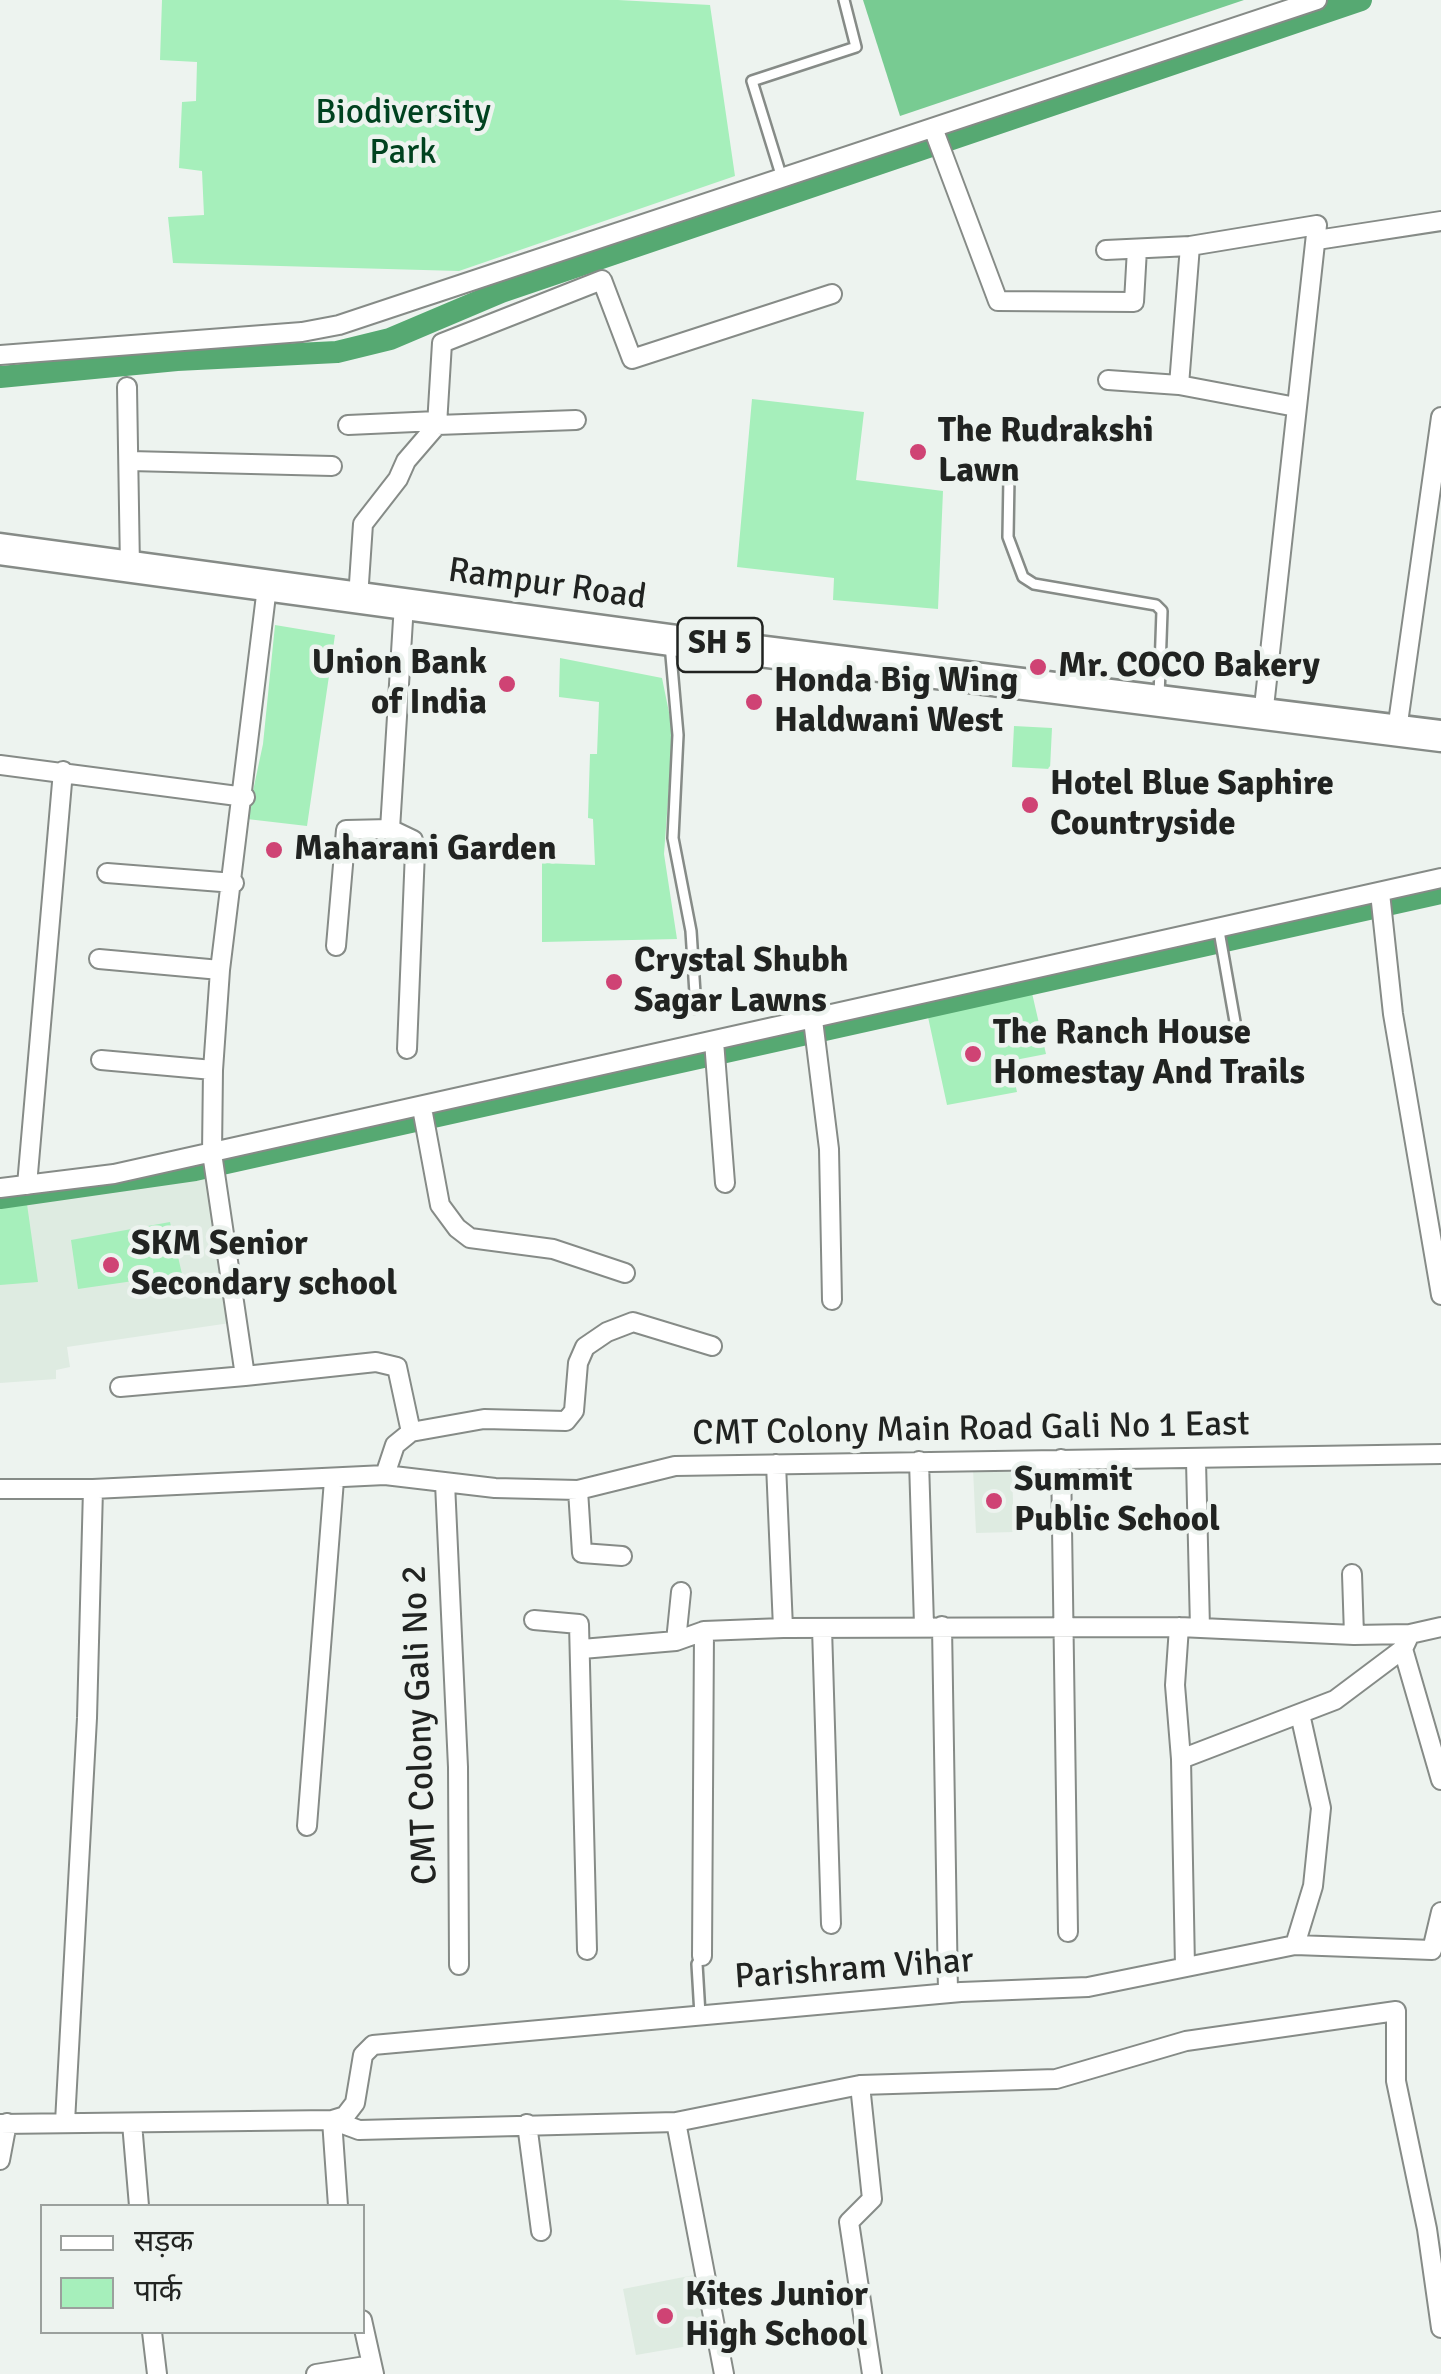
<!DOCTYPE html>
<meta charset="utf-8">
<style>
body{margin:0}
#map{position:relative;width:1441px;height:2374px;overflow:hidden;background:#edf3ef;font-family:Signika,"Noto Sans Devanagari",sans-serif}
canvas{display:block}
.legend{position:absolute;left:40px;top:2204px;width:325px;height:130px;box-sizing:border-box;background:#edf3ef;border:2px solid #9ba09d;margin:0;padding:12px 18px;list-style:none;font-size:30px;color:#212321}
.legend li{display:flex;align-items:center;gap:20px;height:50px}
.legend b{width:50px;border:2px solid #9ba09d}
</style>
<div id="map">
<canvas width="1441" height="2374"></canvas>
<ul class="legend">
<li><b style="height:12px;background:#fff"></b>सड़क</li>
<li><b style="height:28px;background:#a6efbb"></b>पार्क</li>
</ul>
</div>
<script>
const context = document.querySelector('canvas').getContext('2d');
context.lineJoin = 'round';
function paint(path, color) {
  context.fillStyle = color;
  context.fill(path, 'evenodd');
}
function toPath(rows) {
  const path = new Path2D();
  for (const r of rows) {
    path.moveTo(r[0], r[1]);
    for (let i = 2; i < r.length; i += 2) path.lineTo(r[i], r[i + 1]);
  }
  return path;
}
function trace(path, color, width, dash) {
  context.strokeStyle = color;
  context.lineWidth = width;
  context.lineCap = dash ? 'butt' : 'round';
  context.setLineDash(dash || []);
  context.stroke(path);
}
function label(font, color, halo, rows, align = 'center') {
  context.font = font + ' Signika,sans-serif';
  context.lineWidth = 9;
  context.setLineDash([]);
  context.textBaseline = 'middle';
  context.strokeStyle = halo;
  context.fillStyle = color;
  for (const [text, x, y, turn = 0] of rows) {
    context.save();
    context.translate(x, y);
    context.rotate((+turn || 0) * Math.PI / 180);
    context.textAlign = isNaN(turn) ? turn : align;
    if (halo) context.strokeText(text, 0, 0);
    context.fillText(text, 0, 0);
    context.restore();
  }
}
const built = toPath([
 [208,1176,230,1323,67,1347,70,1367,56,1370,56,1379,0,1383,0,1207],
 [973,1469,1012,1470,1014,1532,976,1533],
 [694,2275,706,2343,636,2355,623,2289]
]);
const green = toPath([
 [162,0,618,0,710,5,735,176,459,271,173,263,168,217,204,215,202,171,179,168,182,102,196,101,197,62,160,60],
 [752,399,864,412,856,480,943,491,938,609,833,600,834,578,737,567],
 [275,625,335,635,307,826,247,819,263,744],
 [560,658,662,678,673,732,664,854,677,939,542,942,542,863,595,865,593,819,588,818,590,754,597,754,599,702,559,697],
 [1014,726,1052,728,1050,769,1012,767],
 [1032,993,1046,1054,1010,1061,1017,1092,947,1105,928,1017],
 [27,1204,38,1282,0,1285,0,1207],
 [170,1222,182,1274,78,1289,71,1240]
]);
const forest = toPath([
 [863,0,1244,0,900,116]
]);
const canal = toPath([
 [0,377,177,360,337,352,390,339,501,292,1361,0],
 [0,1198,195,1170,1441,893]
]);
const service = toPath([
 [782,178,752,81,856,47,844,0],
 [1009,476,1008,537,1023,577,1034,584,1156,605,1162,611,1159,697],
 [670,644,678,735,673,838,691,931,696,1009],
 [1219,931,1237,1033],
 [700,2015,697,1964,702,1956]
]);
const minor = toPath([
 [933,128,998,301,1134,302,1137,249],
 [1317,240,1441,221],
 [1106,250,1190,246,1317,225,1263,716],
 [0,355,302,332,339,325,1317,0],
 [1108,380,1179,385,1296,407],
 [1179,385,1190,246],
 [127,387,130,568],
 [348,425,437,421],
 [437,425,576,420],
 [130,461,332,466],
 [267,587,220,970,213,1070,212,1153,245,1376,376,1362,397,1367,411,1432],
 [358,598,363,524,398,479,406,461,437,425,442,343,602,280,632,359,832,294],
 [404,604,390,829,413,840,415,851,407,1049],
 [1397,730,1441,417],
 [0,765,245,797],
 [107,873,234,883],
 [1380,893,1393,1014,1441,1295],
 [336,946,346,830,390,829],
 [99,959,220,970],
 [813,1020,829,1149,832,1300],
 [714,1041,725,1183],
 [101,1060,213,1070],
 [422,1108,440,1205,457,1228,470,1238,553,1249,625,1273],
 [27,1185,63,771],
 [0,1188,114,1174,1441,878],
 [120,1387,245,1376],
 [1061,1459,1068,1932],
 [919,1461,924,1625],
 [1196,1461,1200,1628],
 [776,1464,783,1628],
 [385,1475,395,1445,411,1432,484,1419,566,1421,574,1411,578,1363,585,1347,607,1332,633,1322,712,1346],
 [445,1483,458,1767,459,1965],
 [0,1489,93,1489,385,1475,495,1488,578,1490,675,1466,1441,1454],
 [578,1490,582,1553,622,1556],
 [1352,1574,1354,1635],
 [534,1620,579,1624,587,1950],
 [942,1626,948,1993],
 [1179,1627,1175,1685,1181,1759,1185,1967],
 [822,1628,831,1924],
 [676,1641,681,1592],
 [582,1649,676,1641,704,1631,783,1628,1179,1627,1354,1635,1410,1634,1441,1627],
 [1403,1649,1441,1780],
 [1181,1759,1335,1700,1403,1649,1410,1634],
 [307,1826,334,1480],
 [1295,1945,1313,1886,1321,1808,1300,1714],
 [702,1956,704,1631],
 [860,2085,872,2199,849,2222,872,2374],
 [332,2120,345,2116,355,2103,363,2055,373,2045,961,1992,1088,1987,1295,1945,1432,1950,1441,1912],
 [332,2120,338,2206],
 [65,2122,87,1718,93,1489],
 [676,2122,724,2374],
 [132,2123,139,2206],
 [0,2124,332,2120,359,2130,676,2122,860,2085,1056,2079,1186,2041,1396,2011,1396,2081,1427,2229,1441,2328],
 [527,2124,541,2231],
 [0,2160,7,2123],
 [362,2320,374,2374],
 [152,2332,157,2374],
 [316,2374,372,2365]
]);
const primary = toPath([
 [0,549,670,640,1441,736]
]);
const markers = [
 [918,452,10,"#cf4374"],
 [1038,667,10,"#cf4374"],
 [507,684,10,"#cf4374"],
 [754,702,10,"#cf4374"],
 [1030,805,10,"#cf4374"],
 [274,850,10,"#cf4374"],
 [614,982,10,"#cf4374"],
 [973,1054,10,"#cf4374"],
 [111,1265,10,"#cf4374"],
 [994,1501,10,"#cf4374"],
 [665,2316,10,"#cf4374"]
];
const shields = [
 [720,645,85]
];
const shieldNames = [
 ["SH 5",720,645]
];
const parkNames = [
 ["Biodiversity",403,114],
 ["Park",403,154]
];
const poiNames = [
 ["The Rudrakshi",938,432],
 ["Lawn",938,472],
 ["Union Bank",487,664,"right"],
 ["of India",487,704,"right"],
 ["Mr. COCO Bakery",1058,667],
 ["Honda Big Wing",774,682],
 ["Haldwani West",774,722],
 ["Hotel Blue Saphire",1050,785],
 ["Countryside",1050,825],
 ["Maharani Garden",294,850],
 ["Crystal Shubh",634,962],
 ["Sagar Lawns",634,1002],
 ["The Ranch House",993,1034],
 ["Homestay And Trails",993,1074],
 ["SKM Senior",131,1245],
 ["Secondary school",131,1285],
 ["Summit",1014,1481],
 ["Public School",1014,1521],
 ["Kites Junior",685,2296],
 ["High School",685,2336]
];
const streetNames = [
 ["Rampur Road",547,585,8],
 ["CMT Colony Main Road Gali No 1 East",971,1430,-1],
 ["CMT Colony Gali No 2",421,1725,-92],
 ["Parishram Vihar",854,1970,-4]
];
paint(built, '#deebe1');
paint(green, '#a6efbb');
paint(forest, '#78cb92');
trace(canal, '#56a972', 22);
trace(service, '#868b87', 14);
trace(minor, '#868b87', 22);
trace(primary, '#868b87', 35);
trace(service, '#fff', 9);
trace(minor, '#fff', 18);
trace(primary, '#fff', 30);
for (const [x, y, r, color] of markers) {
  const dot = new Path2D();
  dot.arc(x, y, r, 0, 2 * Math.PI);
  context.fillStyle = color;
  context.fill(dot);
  trace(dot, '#edf3ef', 4);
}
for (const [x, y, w] of shields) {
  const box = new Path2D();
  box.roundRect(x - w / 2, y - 27, w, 54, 8);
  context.fillStyle = '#edf3ef';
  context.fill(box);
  trace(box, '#212321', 2.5);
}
label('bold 32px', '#212321', null, shieldNames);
label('35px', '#00421f', '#edf3ef', parkNames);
label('bold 35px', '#212321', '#edf3ef', poiNames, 'left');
label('35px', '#212321', '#edf3ef', streetNames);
</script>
